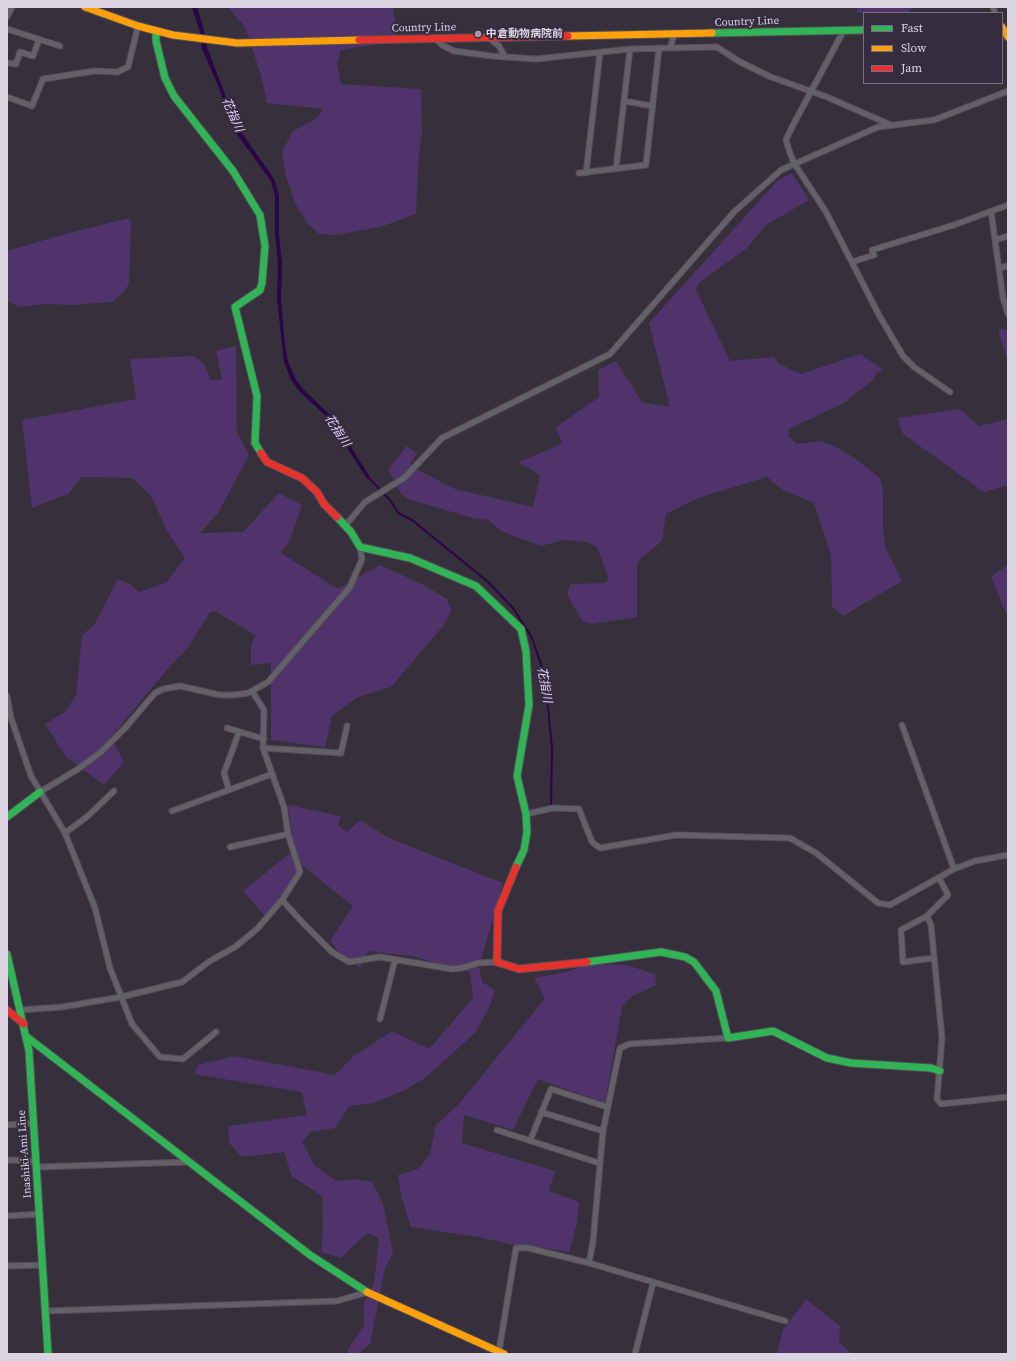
<!DOCTYPE html>
<meta charset="utf-8">
<style>
body{margin:0}
#map{position:relative;width:1015px;height:1361px;overflow:hidden;background:#35303b;font-family:"Source Serif 4",serif}
canvas{display:block}
.frame{position:absolute;inset:0;border:8px solid #dbd5e2;pointer-events:none}
.legend{position:absolute;left:863px;top:12px;width:140px;height:72px;box-sizing:border-box;background:#352c3f;border:1px solid #777080;margin:0;padding:5px 7px;list-style:none;font-size:12px;color:#dbd5e2}
.legend li{display:flex;align-items:center;gap:8px;height:20px}
.legend b{width:20px;border:1px solid #777080}
</style>
<div id="map">
<canvas width="1015" height="1361"></canvas>
<div class="frame"></div>
<ul class="legend">
<li><b style="height:5px;background:#30b455"></b>Fast</li>
<li><b style="height:5px;background:#ff9f0a"></b>Slow</li>
<li><b style="height:5px;background:#e5322d"></b>Jam</li>
</ul>
</div>
<script>
const context = document.querySelector('canvas').getContext('2d');
context.lineJoin = 'round';
function paint(path, color) {
  context.fillStyle = color;
  context.fill(path, 'evenodd');
}
function toPath(rows) {
  const path = new Path2D();
  for (const r of rows) {
    path.moveTo(r[0], r[1]);
    for (let i = 2; i < r.length; i += 2) path.lineTo(r[i], r[i + 1]);
  }
  return path;
}
function trace(path, color, width, dash) {
  context.strokeStyle = color;
  context.lineWidth = width;
  context.lineCap = dash ? 'butt' : 'round';
  context.setLineDash(dash || []);
  context.stroke(path);
}
function label(font, color, halo, rows, align = 'center') {
  context.font = font + ' "Source Serif 4","Noto Sans JP",serif';
  context.lineWidth = 4;
  context.setLineDash([]);
  context.textBaseline = 'middle';
  context.strokeStyle = halo;
  context.fillStyle = color;
  for (const [text, x, y, turn = 0] of rows) {
    context.save();
    context.translate(x, y);
    context.rotate((+turn || 0) * Math.PI / 180);
    context.textAlign = isNaN(turn) ? turn : align;
    if (halo) context.strokeText(text, 0, 0);
    context.fillText(text, 0, 0);
    context.restore();
  }
}
const green = toPath([
 [228,7,393,7,397,41,341,50,337,64,341,84,421,89,422,133,419,153,416,214,380,227,336,235,319,234,308,224,296,205,286,177,282,152,293,131,314,120,324,109,267,103,261,75,245,27],
 [859,7,913,7,907,13,856,13],
 [792,173,809,200,766,225,747,248,699,283,696,290,730,361,774,357,779,364,801,374,860,354,884,370,876,372,874,379,844,403,789,429,788,436,797,444,820,441,834,446,853,457,880,478,883,491,883,527,886,549,902,581,843,616,832,607,831,554,814,503,783,490,767,477,698,498,666,514,662,541,640,559,637,567,637,617,593,624,583,622,567,595,570,584,605,583,609,579,597,547,587,542,564,540,541,546,503,532,488,520,473,518,407,499,400,492,388,470,407,446,417,454,410,463,420,471,455,489,533,507,540,475,518,462,562,444,556,427,599,397,598,370,616,361,642,402,670,407,649,323,778,180],
 [129,218,131,224,129,283,125,291,112,302,74,305,45,304,20,307,7,301,7,251,65,234],
 [998,329,1008,330,1008,357,1006,357],
 [236,346,237,432,249,455,218,513,200,533,243,532,279,493,302,505,291,538,281,553,338,589,380,565,422,584,447,599,451,611,443,626,391,687,358,697,332,716,325,747,271,740,271,663,251,665,251,646,255,635,215,611,210,612,188,648,172,664,111,737,124,762,104,785,66,757,45,724,65,712,76,695,82,635,94,625,118,579,130,584,139,592,167,582,185,558,166,529,151,496,132,478,82,477,68,494,32,508,22,420,136,399,130,359,194,356,204,364,211,380,222,380,216,351],
 [960,409,979,426,1008,419,1008,485,984,492,903,434,897,418],
 [1008,564,1008,618,991,577],
 [288,805,341,816,338,825,347,832,360,820,389,838,503,883,479,967,482,982,495,990,490,1006,476,1032,425,1078,405,1090,374,1103,349,1106,335,1128,311,1132,302,1141,314,1165,336,1181,355,1179,372,1182,383,1203,393,1253,385,1268,370,1344,358,1354,348,1354,348,1349,364,1325,364,1303,374,1283,379,1238,367,1233,341,1258,321,1252,323,1228,322,1196,292,1176,284,1152,242,1157,229,1143,228,1126,307,1115,302,1092,194,1074,198,1065,234,1056,335,1075,354,1056,392,1031,429,1049,473,998,470,972,412,956,368,951,360,968,340,953,330,941,353,906,303,866,266,917,243,891,294,850],
 [589,964,626,965,655,974,656,985,631,997,622,1007,605,1103,538,1079,513,1130,464,1115,462,1143,555,1171,549,1191,579,1202,577,1223,569,1252,544,1248,514,1245,478,1237,411,1227,402,1199,398,1175,418,1169,430,1154,436,1125,459,1104,545,998,534,978,566,972],
 [806,1299,840,1326,839,1342,852,1354,777,1354,783,1330]
]);
const water = toPath([
 [192,7,197,7,204,30,207,47,237,126,274,179,279,194,279,235,282,263,281,300,285,346,288,361,295,378,303,389,332,417,370,477,367,479,329,419,300,392,291,380,284,362,277,299,278,264,275,234,275,196,271,181,233,129,219,88,202,49,200,32]
]);
const stream = toPath([
 [367,476,390,500,398,513,412,520,487,581,513,608,532,638,544,673,548,707,552,749,551,807]
]);
const street = toPath([
 [993,7,995,13],
 [7,17,12,7],
 [7,29,60,46],
 [844,30,792,127,786,140,789,150,794,163,826,212,879,315,903,356,914,367,950,392],
 [489,38,499,46,505,57],
 [436,39,442,45,454,51,492,56,536,59,630,49,670,48,674,35],
 [670,48,717,47,740,62,771,77,827,97,891,125],
 [7,63,16,64,20,52,33,56,39,40],
 [7,97,32,106,43,79,95,71,117,72,128,67,138,26],
 [624,101,653,106],
 [616,169,630,49],
 [579,173,646,165,659,48],
 [586,173,600,53],
 [991,211,1003,298,1008,314],
 [995,240,1008,236],
 [852,262,874,255,872,250,954,225,1008,205],
 [999,268,1008,266],
 [345,526,365,502,404,478,442,438,610,354,734,212,781,170,878,127,934,120,1008,91],
 [252,691,264,710,263,748,341,753,347,726],
 [7,696,11,718,31,776,65,833,95,908,110,968,132,1024,160,1057,183,1059,216,1032],
 [902,725,954,869],
 [227,728,264,739],
 [229,790,224,773,239,732],
 [40,792,78,769,101,752,126,727,155,693,163,689,180,686,220,695,234,695,248,693,268,682,350,587,362,559,360,547],
 [172,811,272,774],
 [526,814,553,808,579,809,592,842,600,848,676,835,790,838,816,853,878,903,890,905,954,869,975,861,1008,855],
 [65,833,88,816,114,791],
 [230,847,288,834],
 [282,900,303,923,332,952,349,962,380,957,452,969,462,968,478,963,497,962],
 [927,916,931,925,942,1038,937,1099,941,1104,1008,1097],
 [934,958,903,962,901,930,927,916,948,895,939,878],
 [20,1010,62,1007,121,997,182,982,210,961,235,947,257,929,282,900,300,872,288,834,284,807,263,748],
 [380,1019,395,960],
 [541,1112,603,1131],
 [7,1125,34,1123],
 [497,1130,599,1163],
 [530,1141,551,1089,607,1107],
 [7,1160,33,1161,38,1167,188,1162],
 [7,1216,40,1214],
 [589,1263,593,1242,603,1131,620,1048,629,1044,728,1038],
 [7,1266,43,1265],
 [46,1311,337,1301,368,1292],
 [499,1351,516,1248,528,1248,589,1263,785,1321],
 [635,1354,653,1283]
]);
const fast = toPath([
 [156,31,156,41,165,78,174,96,233,171,260,215,265,246,262,283,260,290,235,307,257,396,255,443,261,453],
 [712,33,864,30],
 [337,517,351,532,360,547,410,558,476,586,521,629,526,651,529,705,517,776,526,814,527,832,524,850,516,867],
 [7,817,40,792],
 [7,954,29,1051,48,1354],
 [587,962,661,952,685,957,694,962,716,991,728,1038,773,1031,827,1058,851,1063,931,1068,940,1071],
 [27,1037,310,1255,367,1292]
]);
const slow = toPath([
 [85,7,138,26,173,35,237,43,359,40],
 [1002,27,1008,37],
 [568,36,712,33],
 [367,1292,504,1354]
]);
const jam = toPath([
 [359,40,568,36],
 [261,453,267,462,302,478,317,492,324,504,337,517],
 [516,867,498,911,497,962,519,969,587,962],
 [7,1010,24,1024]
]);
const markers = [
 [478,34,4,"#a19ba8"]
];
const streetNames = [
 ["Country Line",747,22,-2],
 ["Country Line",424,28,-1],
 ["Inashiki-Ami Line",25,1154,-94]
];
const poiNames = [
 ["中倉動物病院前",486,34]
];
const waterNames = [
 ["花指川",232,115,66],
 ["花指川",337,431,56],
 ["花指川",544,685,80]
];
paint(green, '#50336b');
paint(water, '#2d0447');
trace(stream, '#2d0447', 2);
trace(street, '#534e58', 7);
trace(fast, '#534e58', 9);
trace(slow, '#534e58', 9);
trace(jam, '#534e58', 9);
trace(street, '#646068', 5);
trace(fast, '#30b455', 7);
trace(slow, '#ff9f0a', 7);
trace(jam, '#e5322d', 7);
for (const [x, y, r, color] of markers) {
  const dot = new Path2D();
  dot.arc(x, y, r, 0, 2 * Math.PI);
  context.fillStyle = color;
  context.fill(dot);
  trace(dot, '#352c3f', 1.5);
}
label('11px', '#dbd5e2', '#352c3f', streetNames);
label('bold 11px', '#dbd5e2', '#352c3f', poiNames, 'left');
label('italic 12px', '#e2cef8', '#352c3f', waterNames);
</script>
